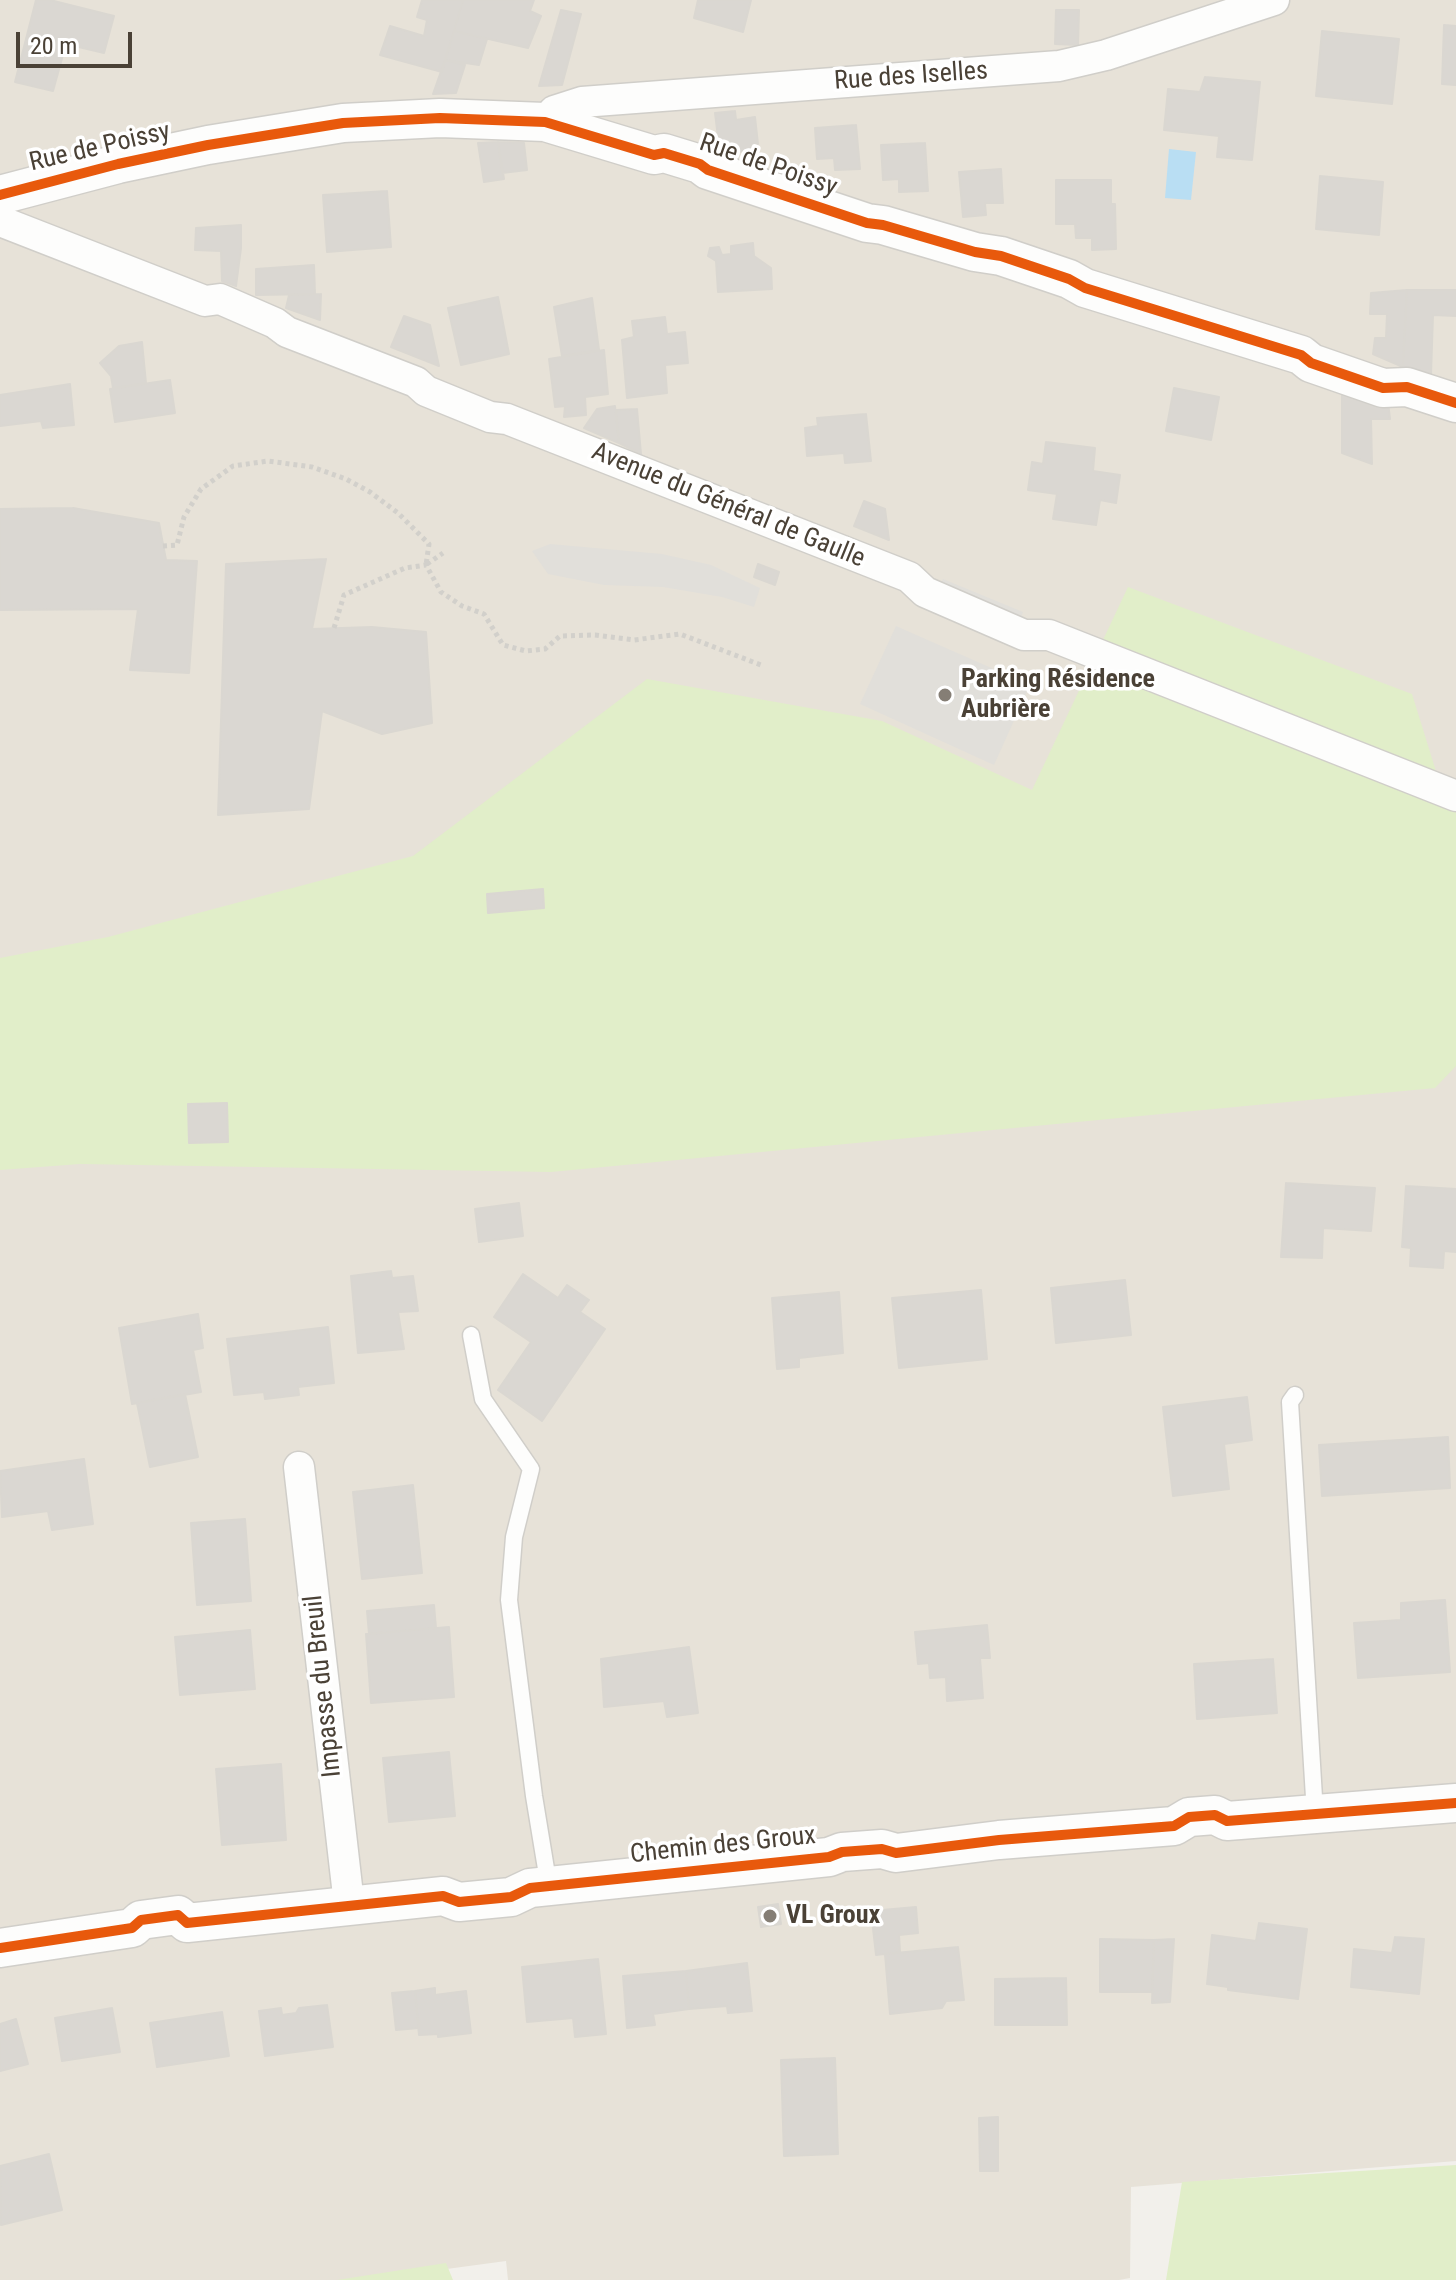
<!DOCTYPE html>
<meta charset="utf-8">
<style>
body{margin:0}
#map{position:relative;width:1456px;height:2280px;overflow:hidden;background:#f2f0eb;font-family:"Roboto Condensed",sans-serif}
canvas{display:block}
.scale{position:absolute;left:16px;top:32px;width:116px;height:36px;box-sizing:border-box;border:4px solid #4a4136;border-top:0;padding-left:10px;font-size:24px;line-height:28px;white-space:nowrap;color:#4a4136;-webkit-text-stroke:6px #fff;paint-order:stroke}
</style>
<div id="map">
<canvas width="1456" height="2280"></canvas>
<div class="scale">20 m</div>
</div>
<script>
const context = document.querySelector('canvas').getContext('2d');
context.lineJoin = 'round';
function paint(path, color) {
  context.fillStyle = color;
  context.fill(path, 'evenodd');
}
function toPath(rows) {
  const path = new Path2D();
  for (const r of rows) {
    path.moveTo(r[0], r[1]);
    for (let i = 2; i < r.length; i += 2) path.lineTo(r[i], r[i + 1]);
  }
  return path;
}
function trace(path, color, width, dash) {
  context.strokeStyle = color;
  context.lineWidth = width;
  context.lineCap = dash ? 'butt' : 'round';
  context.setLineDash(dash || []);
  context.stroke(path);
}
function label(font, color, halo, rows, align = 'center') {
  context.font = font + ' "Roboto Condensed",sans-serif';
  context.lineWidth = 7;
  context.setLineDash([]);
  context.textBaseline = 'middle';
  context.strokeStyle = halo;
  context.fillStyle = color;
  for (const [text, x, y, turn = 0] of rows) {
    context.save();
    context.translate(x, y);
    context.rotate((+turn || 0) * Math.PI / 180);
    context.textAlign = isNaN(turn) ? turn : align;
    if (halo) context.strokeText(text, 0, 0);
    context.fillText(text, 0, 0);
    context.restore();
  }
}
const residential = toPath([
 [0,0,1456,0,1456,2161,1131,2187,1130,2278,1119,2280,508,2280,506,2261,365,2280,0,2280]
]);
const green = toPath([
 [1128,587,1412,694,1444,797,1456,803,1456,1066,1435,1088,551,1172,80,1164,0,1170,0,958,108,937,413,856,647,679,882,721,1032,790],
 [1456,2165,1456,2280,1166,2280,1182,2182],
 [446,2263,453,2280,337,2280]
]);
const parking = toPath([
 [550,544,662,554,711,565,760,588,754,607,722,597,663,587,604,585,548,574,532,551],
 [943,579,1023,612,1019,623,939,589],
 [896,626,1030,685,994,765,860,704]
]);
const water = toPath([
 [1169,149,1196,152,1191,200,1165,198]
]);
const building = toPath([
 [36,0,50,0,114,16,104,53,66,44,53,91,15,82,36,0],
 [422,0,463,0,442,72,380,55,390,26,424,36,427,20,417,17,422,0],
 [463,0,534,0,530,11,541,16,528,48,454,31,463,0],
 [698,0,751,0,743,32,694,18,698,0],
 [561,10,581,14,562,85,539,86,561,10],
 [1056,10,1079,10,1078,45,1055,44,1056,10],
 [1444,25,1456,26,1456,85,1442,84,1444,25],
 [454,31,487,39,479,65,445,60,454,31],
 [1322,31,1399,39,1392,104,1316,96,1322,31],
 [445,60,465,65,456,93,433,94,445,60],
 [1205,77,1260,82,1252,160,1217,157,1219,136,1164,130,1168,89,1200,92,1205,77],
 [735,111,736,120,755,117,758,144,751,145,752,150,720,154,715,113,735,111],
 [856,125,860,169,835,170,834,158,817,159,815,128,856,125],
 [498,142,504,179,484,182,478,143,498,142],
 [498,142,524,143,527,170,502,173,498,142],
 [925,143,928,191,899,192,899,179,883,180,881,145,925,143],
 [1001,169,1003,203,985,203,986,215,963,217,959,172,1001,169],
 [1320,176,1383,182,1379,235,1316,229,1320,176],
 [1056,180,1111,180,1111,204,1115,204,1116,249,1092,250,1092,238,1076,238,1075,224,1056,224,1056,180],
 [387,191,391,247,327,252,323,195,387,191],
 [241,225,241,248,236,286,222,281,221,251,195,250,196,228,241,225],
 [753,243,754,256,771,268,772,289,718,292,716,261,708,256,710,248,719,247,722,255,731,254,731,246,753,243],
 [314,265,315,294,256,295,256,269,314,265],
 [1407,290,1404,340,1403,367,1373,354,1375,338,1386,338,1387,314,1370,314,1371,293,1407,290],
 [1407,290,1456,290,1456,316,1433,315,1431,375,1403,367,1407,290],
 [321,294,320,320,286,308,289,295,321,294],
 [498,297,509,354,461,365,448,308,498,297],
 [592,298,599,350,562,356,554,307,592,298],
 [404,316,430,325,439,366,391,347,404,316],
 [665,317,667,334,685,332,688,363,665,365,667,393,627,398,622,340,634,337,632,321,665,317],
 [142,342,146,383,113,388,111,376,100,363,119,346,142,342],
 [604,350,608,394,585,397,586,415,564,417,565,406,555,407,549,359,604,350],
 [170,380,175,413,115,422,110,389,170,380],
 [70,384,74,425,43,428,41,421,0,426,0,395,70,384],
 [1174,388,1219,397,1211,440,1166,431,1174,388],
 [1342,389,1388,402,1390,419,1371,419,1372,464,1342,453,1342,389],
 [615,406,619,443,584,428,597,409,615,406],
 [637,409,641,454,619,443,616,410,637,409],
 [866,414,871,461,845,463,844,453,807,456,805,428,818,426,817,418,866,414],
 [1046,442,1095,448,1093,471,1120,475,1116,503,1100,500,1096,525,1053,519,1057,494,1028,490,1032,462,1043,464,1046,442],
 [864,501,885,509,889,540,854,526,864,501],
 [73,508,159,523,166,560,197,561,189,673,130,670,138,609,0,610,0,509,73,508],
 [326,559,312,629,372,627,426,632,432,723,382,734,322,711,309,809,218,815,226,564,326,559],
 [758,564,779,572,775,585,754,577,758,564],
 [543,889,544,908,488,913,487,894,543,889],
 [227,1103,228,1142,189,1143,188,1104,227,1103],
 [1286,1183,1375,1188,1371,1231,1323,1228,1322,1258,1281,1257,1286,1183],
 [1406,1186,1456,1189,1456,1252,1444,1251,1443,1268,1410,1266,1411,1248,1402,1247,1406,1186],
 [519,1203,523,1236,479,1242,475,1209,519,1203],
 [391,1271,392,1278,413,1276,418,1311,398,1312,404,1349,358,1353,351,1276,391,1271],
 [523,1274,558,1298,567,1285,589,1300,580,1312,605,1329,542,1421,498,1390,531,1342,494,1317,523,1274],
 [1125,1280,1131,1335,1056,1343,1051,1288,1125,1280],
 [981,1290,987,1359,899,1368,892,1298,981,1290],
 [839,1292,843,1353,799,1358,799,1367,777,1369,772,1298,839,1292],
 [198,1314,203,1348,193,1350,201,1392,132,1404,119,1328,198,1314],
 [328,1327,334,1383,298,1387,299,1395,265,1399,264,1392,234,1395,227,1339,328,1327],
 [185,1394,198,1457,150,1467,137,1403,185,1394],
 [1247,1397,1252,1440,1224,1444,1229,1489,1173,1496,1163,1407,1247,1397],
 [1448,1437,1450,1488,1322,1496,1319,1445,1448,1437],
 [84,1459,93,1524,52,1530,48,1511,2,1517,0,1471,84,1459],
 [413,1485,422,1573,362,1579,353,1492,413,1485],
 [245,1519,251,1601,197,1605,191,1523,245,1519],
 [1445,1600,1450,1672,1358,1678,1354,1623,1401,1620,1401,1603,1445,1600],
 [434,1605,436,1628,369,1634,367,1611,434,1605],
 [987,1625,990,1658,980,1658,983,1698,947,1701,946,1677,930,1678,929,1663,918,1664,915,1632,987,1625],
 [449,1627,454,1697,371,1703,366,1634,449,1627],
 [250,1630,255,1689,180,1695,175,1637,250,1630],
 [689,1647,698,1713,667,1717,664,1701,604,1707,601,1659,689,1647],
 [1273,1659,1277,1713,1197,1719,1194,1664,1273,1659],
 [449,1752,455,1816,389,1822,383,1758,449,1752],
 [281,1764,286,1840,222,1845,216,1769,281,1764],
 [778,1904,781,1924,761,1927,758,1907,778,1904],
 [916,1907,918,1933,899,1935,900,1952,876,1955,871,1911,916,1907],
 [1259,1923,1307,1929,1298,1999,1228,1990,1228,1987,1207,1984,1212,1935,1256,1941,1259,1923],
 [1395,1937,1424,1939,1419,1994,1351,1987,1354,1949,1392,1953,1395,1937],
 [1100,1939,1154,1940,1152,1992,1100,1992,1100,1939],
 [1174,1939,1170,2002,1152,2003,1154,1940,1174,1939],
 [958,1947,964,2000,946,2001,942,2008,890,2014,885,1954,958,1947],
 [598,1959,606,2034,575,2037,573,2018,527,2022,522,1967,598,1959],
 [747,1963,752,2011,728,2013,727,2006,689,2009,686,1971,747,1963],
 [686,1971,689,2009,653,2014,655,2025,627,2028,623,1976,686,1971],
 [1066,1978,1067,2025,995,2025,995,1979,1066,1978],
 [435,1988,435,1995,466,1991,471,2033,438,2037,438,2034,419,2035,415,1991,435,1988],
 [415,1991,419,2028,396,2030,392,1993,415,1991],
 [327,2005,333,2047,265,2056,259,2011,281,2008,282,2015,296,2013,299,2008,327,2005],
 [112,2008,120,2052,62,2061,55,2018,112,2008],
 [222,2012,229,2056,157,2067,150,2023,222,2012],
 [16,2019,28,2064,0,2071,0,2024,16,2019],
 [835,2058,838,2154,784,2156,781,2060,835,2058],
 [998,2117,998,2171,980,2171,979,2118,998,2117],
 [49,2154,62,2210,1,2225,0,2166,49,2154]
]);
const path = toPath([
 [163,546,177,545,184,517,201,489,233,466,268,461,312,467,346,479,370,492,398,513,429,544,426,565],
 [427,564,443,553],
 [334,628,344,595,405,568,426,565,441,592,462,606,484,614,503,645,526,651,545,649,560,636,595,635,634,640,680,634,761,665]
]);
const service = toPath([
 [471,1335,483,1399,531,1469,514,1537,509,1600,534,1796,549,1887],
 [1295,1395,1290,1402,1315,1814]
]);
const minor = toPath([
 [545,122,554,111,582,102,1059,66,1106,55,1274,0],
 [0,221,205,301,220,299,275,323,287,332,416,382,426,391,490,417,507,419,909,577,925,592,1024,635,1049,635,1456,796],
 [299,1467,349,1904]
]);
const tertiary = toPath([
 [0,195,118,164,208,145,343,123,440,118,545,122,654,155,664,153,700,164,708,170,867,223,883,225,975,252,1001,256,1069,279,1085,288,1301,355,1311,363,1383,388,1407,387,1456,403],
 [0,1948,132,1928,141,1920,178,1915,187,1923,443,1896,459,1902,511,1897,530,1888,829,1857,842,1852,882,1849,896,1853,999,1840,1174,1826,1189,1817,1215,1815,1227,1821,1456,1803]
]);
const cycleway = toPath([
 [0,195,118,164,208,145,343,123,440,118,545,122,654,155,664,153,700,164,708,170,867,223,883,225,975,252,1001,256,1069,279,1085,288,1301,355,1311,363,1383,388,1407,387,1456,403],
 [0,1948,132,1928,141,1920,178,1915,187,1923,443,1896,459,1902,511,1897,530,1888,829,1857,842,1852,882,1849,896,1853,999,1840,1174,1826,1189,1817,1215,1815,1227,1821,1456,1803]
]);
const markers = [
 [945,695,8,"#857e75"],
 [770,1916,8,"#857e75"]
];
const streetNames = [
 ["Rue des Iselles",911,77,-4],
 ["Rue de Poissy",100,148,-13],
 ["Rue de Poissy",768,166,19],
 ["Avenue du Général de Gaulle",728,506,22],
 ["Impasse du Breuil",324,1686,-96],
 ["Chemin des Groux",723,1846,-6]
];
const poiNames = [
 ["Parking Résidence",961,680],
 ["Aubrière",961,710],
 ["VL Groux",786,1916]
];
paint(residential, '#e7e2d8');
paint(green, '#e1eec9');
paint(parking, '#e1dfda');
paint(water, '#b9def3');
paint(building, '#dad7d2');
trace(building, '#dad7d1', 2);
trace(service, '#d0cec9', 19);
trace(minor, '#d0cec9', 33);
trace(tertiary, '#d0cec9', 41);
trace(path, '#d2d0cb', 5, [4, 4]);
trace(service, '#fdfdfc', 16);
trace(minor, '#fdfdfc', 30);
trace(tertiary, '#fdfdfc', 38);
trace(cycleway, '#e8590c', 10);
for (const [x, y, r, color] of markers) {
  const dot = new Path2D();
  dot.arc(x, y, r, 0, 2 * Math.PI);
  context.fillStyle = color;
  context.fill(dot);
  trace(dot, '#fff', 3);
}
label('26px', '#4a4136', '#fff', streetNames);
label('bold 26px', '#4a4136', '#fff', poiNames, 'left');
</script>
